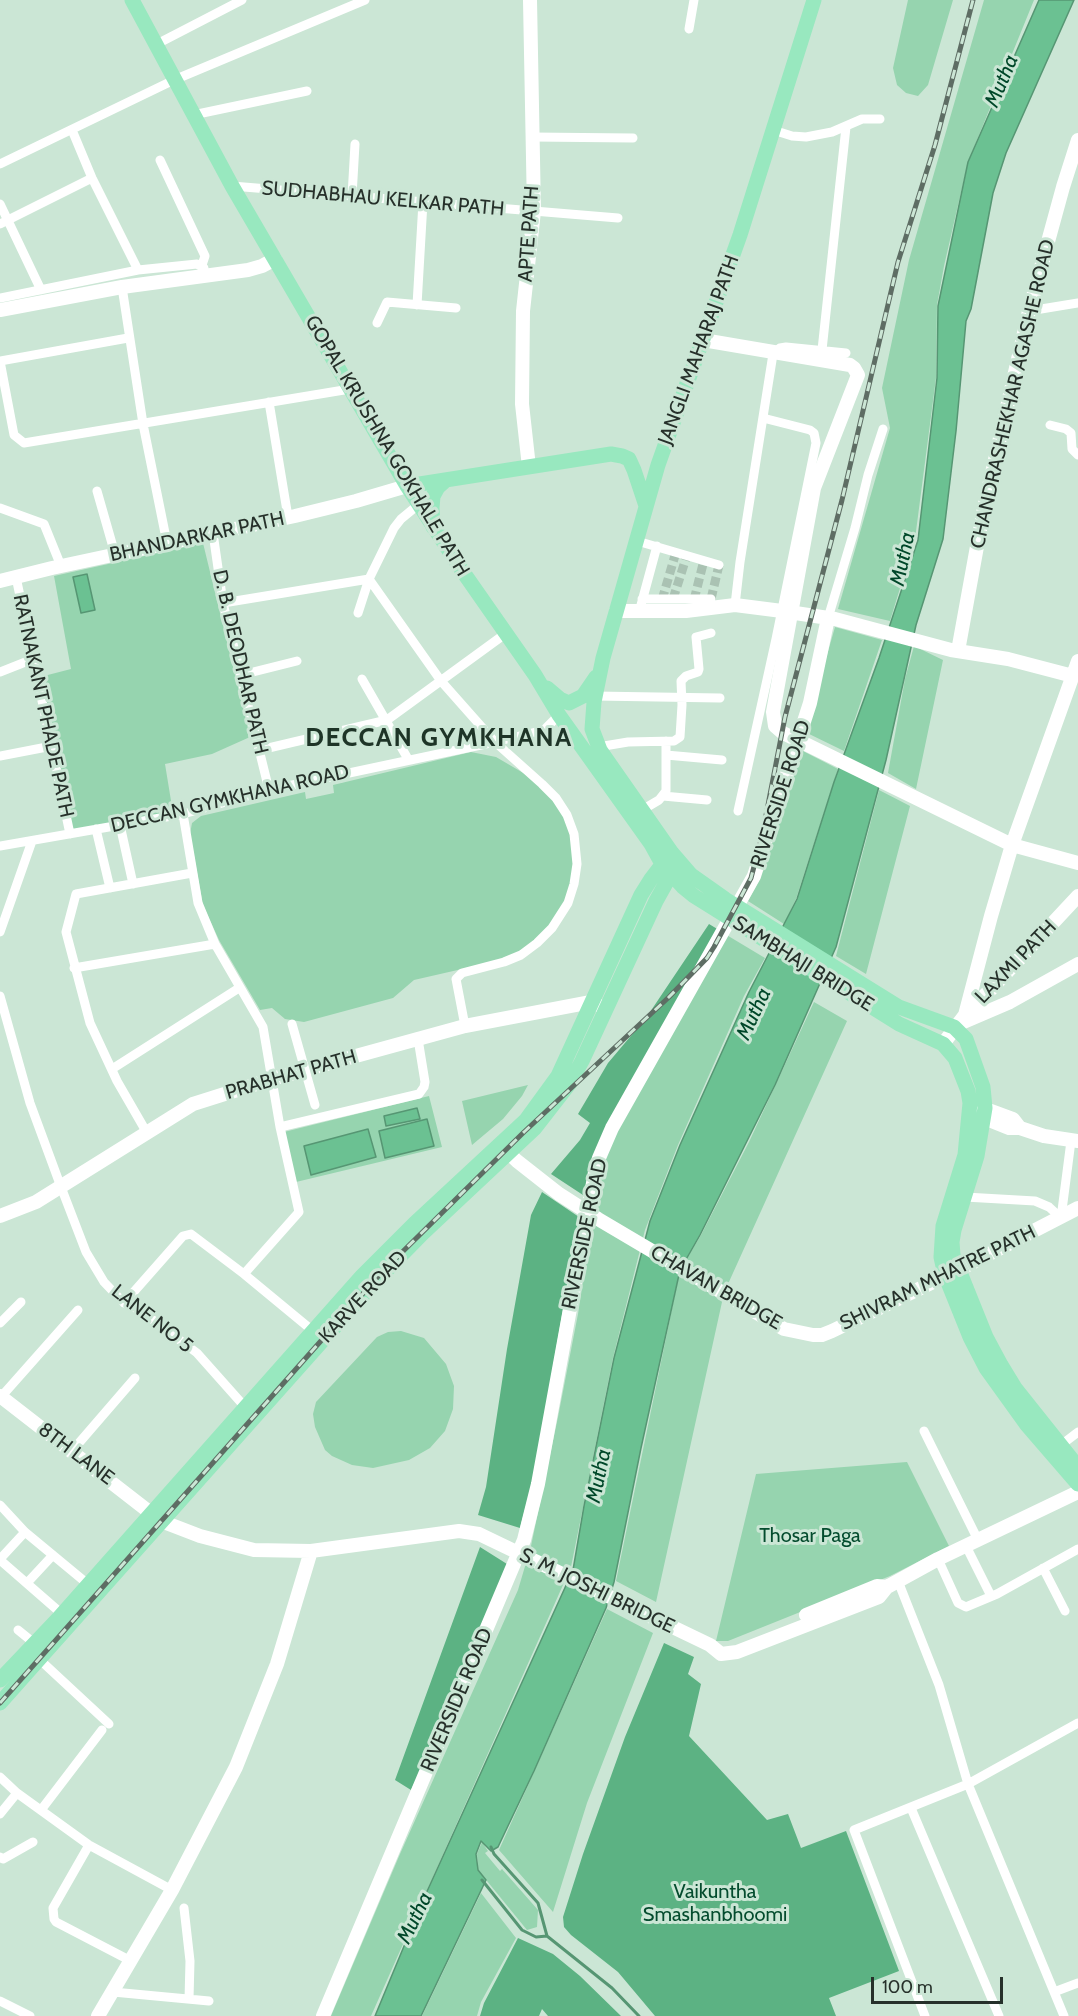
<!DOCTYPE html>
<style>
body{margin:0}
#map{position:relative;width:1078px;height:2016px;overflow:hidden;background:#cbe6d5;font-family:Cabin,sans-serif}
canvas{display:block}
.scale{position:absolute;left:871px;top:1977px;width:132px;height:27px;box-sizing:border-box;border:3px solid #26302a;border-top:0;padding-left:8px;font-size:18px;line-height:21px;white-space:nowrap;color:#26302a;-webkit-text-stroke:4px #cbe6d5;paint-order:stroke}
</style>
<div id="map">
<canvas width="1078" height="2016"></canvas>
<div class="scale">100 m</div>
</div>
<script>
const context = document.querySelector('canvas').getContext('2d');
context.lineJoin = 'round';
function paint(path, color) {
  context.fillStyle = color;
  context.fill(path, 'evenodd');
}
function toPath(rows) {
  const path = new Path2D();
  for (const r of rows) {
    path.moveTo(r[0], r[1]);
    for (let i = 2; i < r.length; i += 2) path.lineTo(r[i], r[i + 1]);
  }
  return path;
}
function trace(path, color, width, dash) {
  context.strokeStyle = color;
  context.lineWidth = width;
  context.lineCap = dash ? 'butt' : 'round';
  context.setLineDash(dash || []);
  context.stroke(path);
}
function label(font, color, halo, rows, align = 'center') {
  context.font = font + ' Cabin,sans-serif';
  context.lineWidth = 6;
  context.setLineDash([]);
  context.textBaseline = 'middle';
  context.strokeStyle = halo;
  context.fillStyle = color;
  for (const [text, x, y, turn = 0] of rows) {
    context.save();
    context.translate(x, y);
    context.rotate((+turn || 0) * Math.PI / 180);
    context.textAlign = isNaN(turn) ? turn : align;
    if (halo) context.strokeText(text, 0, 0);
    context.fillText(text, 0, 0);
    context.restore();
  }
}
const green = toPath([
 [908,0,953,0,928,85,918,96,906,93,897,85,893,68],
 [984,0,1034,0,968,162,944,266,937,305,936,378,915,539,890,621,838,609,890,428,882,388,909,260],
 [203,543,250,737,212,754,165,764,173,813,73,831,40,677,71,669,54,576],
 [835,627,882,640,844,751,805,732],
 [914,646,943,660,916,789,888,773,905,679],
 [801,750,838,769,796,899,784,924,748,901,756,886],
 [471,752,496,757,525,774,541,785,565,816,575,854,570,893,544,934,510,958,414,980,393,998,304,1022,285,1019,272,1008,260,1010,219,940,203,905,190,834,192,823,201,816,305,792,306,799,334,793,333,785],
 [879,790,910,806,866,974,836,956],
 [725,934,765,958,744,996,678,1145,645,1230,613,1358,571,1567,371,2016,331,2016,400,1854,518,1590,531,1546,558,1417,578,1314,595,1204,610,1141],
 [814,1002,847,1021,728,1284,722,1302,656,1602,616,1581,680,1270,701,1235,749,1142],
 [528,1085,522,1096,503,1119,472,1145,462,1101],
 [429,1096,442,1147,296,1182,284,1132],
 [401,1331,424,1338,446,1364,454,1386,453,1409,445,1431,430,1448,409,1460,373,1468,352,1465,332,1456,325,1450,315,1427,313,1414,316,1402,377,1337,388,1332],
 [907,1462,949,1546,890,1576,728,1641,716,1641,756,1474],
 [607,1609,653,1633,587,1803,553,1912,499,1850],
 [482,1842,488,1851,485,1853,500,1871,502,1869,538,1910,537,1927,527,1930,478,1870,477,1854],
 [481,1893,516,1938,481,2002,477,2016,422,2016]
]);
const forest = toPath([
 [709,924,724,933,594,1159,583,1195,551,1174,580,1140,590,1123,578,1114,608,1063,646,1018],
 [542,1192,579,1217,534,1476,520,1528,478,1515,486,1487,507,1349,531,1215],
 [480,1547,507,1564,451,1708,411,1790,395,1780],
 [664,1643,694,1657,688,1674,701,1684,689,1736,767,1820,788,1814,801,1848,846,1831,899,1971,829,1998,836,2016,655,2016,618,1972,571,1935,564,1927,563,1917,583,1854,625,1737],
 [518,1938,553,1954,580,1976,621,2016,548,2016,542,2009,539,2016,480,2016,484,2003]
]);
const water = toPath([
 [1039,0,1074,0,1006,153,993,193,971,309,966,321,956,431,943,539,916,625,886,760,836,947,775,1085,700,1235,680,1270,641,1448,614,1582,606,1608,534,1771,498,1847,491,1851,481,1841,476,1854,478,1870,486,1880,421,2016,375,2016,424,1898,573,1570,584,1506,614,1358,650,1221,680,1145,749,992,797,899,834,782,879,658,918,540,937,378,938,306,968,162,1039,0],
 [87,574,95,610,81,613,73,577,87,574],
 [417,1108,420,1119,386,1126,384,1116,417,1108],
 [427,1119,434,1146,385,1158,379,1131,427,1119],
 [368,1129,376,1157,311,1175,304,1146,368,1129]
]);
const stream = toPath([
 [491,1847,494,1854,538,1903,547,1936,612,1988,639,2016],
 [482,1880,522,1930,536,1937,547,1936]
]);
const streetTunnel = toPath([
 [673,599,687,555],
 [711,599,719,565],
 [662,600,676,552],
 [694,600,704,560]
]);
const street = toPath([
 [689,29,694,0],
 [155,45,242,0],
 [193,115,307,91],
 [72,130,92,178,138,270],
 [773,130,792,136,806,137,832,132,862,119,880,119],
 [532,137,633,138],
 [160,160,205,256,202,265],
 [0,164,174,80,365,0],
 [232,186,618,218],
 [352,196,355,144],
 [0,204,41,290],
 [0,224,92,178],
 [122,287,143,424,167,543],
 [0,298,138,270,197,264,204,268,204,276],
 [417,305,423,202],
 [1029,311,1078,303],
 [377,323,387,302,456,308],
 [822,350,846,127],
 [0,361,14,435,24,443,350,389],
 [0,361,128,338],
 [269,402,288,517],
 [1050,425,1066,429,1071,433,1072,449,1078,455],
 [97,491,115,554],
 [0,508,44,524,61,566],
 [213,533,223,603,269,790],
 [637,541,719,565],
 [16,577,70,834],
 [369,579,441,681,495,742,542,784,556,798,567,815,574,834,577,864,574,884,568,903,552,928,537,943,521,955,504,962,462,973,456,979,465,1026],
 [642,599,711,599],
 [223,603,369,579],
 [641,605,657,546],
 [735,605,740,562,773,354,780,348,786,347,846,353],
 [358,613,369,579,394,528,401,519,418,505],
 [828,618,855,528,868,475,883,429],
 [0,672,33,659],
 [241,675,297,661],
 [362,679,408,759],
 [595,696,720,698],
 [598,747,628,742,674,741,680,737,682,705,681,681,686,676,698,672,699,669,696,637,711,633],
 [260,750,387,720,505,634],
 [666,755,722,760],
 [0,756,52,746],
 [663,796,707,800],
 [642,810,659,800,666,791,666,741],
 [738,811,776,639,816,443,814,433,810,430,763,418],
 [183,814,198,903,215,944,263,1027,280,1127,299,1212,244,1274],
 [120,825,133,884],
 [96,829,110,888],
 [0,846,183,814,269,790,495,742,544,730,559,715],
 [0,932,32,841],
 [74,968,215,944],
 [0,996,30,1103,61,1187,86,1252,104,1282,124,1303,141,1311,197,1353,245,1407],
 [292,1024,315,1105],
 [112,1069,239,988],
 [280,1127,419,1094,424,1087,425,1082,418,1039],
 [147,1133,117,1081,90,1023,66,932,76,894,192,873],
 [965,1197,1035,1201,1049,1207,1061,1218],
 [1061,1218,1071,1141],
 [124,1303,183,1236,191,1234,244,1274,313,1331],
 [0,1323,21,1302],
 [1,1397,78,1310],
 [924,1431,978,1540],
 [1061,1445,1078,1432],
 [72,1451,135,1378],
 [0,1505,25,1532,89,1585],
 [966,1546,991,1596],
 [0,1559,25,1532],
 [938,1559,958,1603,966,1607,997,1594,1078,1549],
 [0,1560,62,1614],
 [1043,1568,1065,1611],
 [898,1581,939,1685,968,1784,1064,2016],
 [27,1583,53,1555],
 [18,1630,34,1643],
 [39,1659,109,1724],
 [0,1777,17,1793,89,1845,172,1890],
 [911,1808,999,2016],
 [41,1810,102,1730],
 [0,1814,17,1793],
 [89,1845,53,1908,54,1919,56,1922,131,1961],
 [0,1857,3,1859,33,1842],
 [184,1908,190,1961,189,1999],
 [113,1992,209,2001],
 [1054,1992,1078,1983],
 [0,2001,30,2016],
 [925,2016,854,1830,968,1784,1078,1723]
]);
const secondary = toPath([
 [0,310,122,287,248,270,262,266,275,259],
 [703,340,850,365,854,368,858,375,814,488,773,712,775,726,783,733,1012,845,1078,863],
 [529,467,522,404,523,311,534,211,530,0],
 [0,581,52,568,295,516,356,501,407,486],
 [616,611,686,611,735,605,782,611,835,619,951,650,1008,659,1073,676],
 [958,651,984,508,1029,311,1063,187,1078,140],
 [965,1015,991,916,1012,845,1078,661],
 [961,1023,1010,1002,1078,964],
 [943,1044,965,1015,995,985,1078,896],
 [975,1105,1013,1119,1020,1128],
 [974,1114,1009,1128,1020,1128,1044,1136,1078,1141],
 [502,1147,517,1161,559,1194,598,1219,784,1329,813,1335,822,1335,832,1331,958,1270,1078,1208],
 [0,1216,36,1202,193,1104,272,1079,465,1026,591,1002,598,1005],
 [0,1396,161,1521,200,1536,254,1550,311,1551,459,1531,479,1534,710,1645,721,1654,737,1652,879,1597,887,1587,938,1559,1078,1492],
 [806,1615,877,1586,887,1587],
 [98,2016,172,1890,236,1767,277,1664,311,1551],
 [323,2016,524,1540,538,1484,595,1172,599,1158,612,1128,754,876,810,703,828,618]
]);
const primary = toPath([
 [132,0,232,186,407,486,461,569,535,675,559,715,651,844,662,864,683,887,694,896,899,1024,943,1044,955,1058,968,1091,970,1103,965,1155,943,1226,941,1257,945,1275,970,1337,986,1368,1027,1425,1078,1484],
 [814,0,740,235,658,465,603,658,594,702,592,729,600,750,672,853,691,875,725,899,899,1007,954,1027,966,1039,983,1087,985,1108,977,1156,954,1230,952,1242,953,1255,986,1337,1001,1365,1015,1388,1078,1467],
 [407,486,611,454,622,456,629,459,634,470,646,506],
 [433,527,432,508,433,496,438,487,446,480],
 [547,688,560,699,569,703,583,696,596,677],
 [0,1680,57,1620,362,1276,414,1224,526,1120,558,1076,641,895,651,879,667,858],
 [0,1703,372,1285,423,1233,535,1128,570,1083,582,1061,656,901,675,867]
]);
const rail = toPath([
 [0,1703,382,1272,524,1132,669,997,707,958,714,947,751,878,762,836,785,717,842,500,898,262,935,145,973,0]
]);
const streetNames = [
 ["SUDHABHAU KELKAR PATH",383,199,5],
 ["APTE PATH",529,234,-86],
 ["JANGLI MAHARAJ PATH",699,350,-70],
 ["CHANDRASHEKHAR AGASHE ROAD",1013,394,-77],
 ["GOPAL KRUSHNA GOKHALE PATH",387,446,59],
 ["BHANDARKAR PATH",197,537,-12],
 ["D. B. DEODHAR PATH",240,662,77],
 ["RATNAKANT PHADE PATH",43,706,78],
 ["RIVERSIDE ROAD",781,794,-72],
 ["DECCAN GYMKHANA ROAD",230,799,-13],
 ["LAXMI PATH",1016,962,-46],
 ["SAMBHAJI BRIDGE",803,964,32],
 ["PRABHAT PATH",291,1075,-16],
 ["RIVERSIDE ROAD",585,1234,-78],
 ["SHIVRAM MHATRE PATH",938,1278,-26],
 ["CHAVAN BRIDGE",716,1288,30],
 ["KARVE ROAD",363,1297,-47],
 ["LANE NO 5",152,1319,38],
 ["8TH LANE",76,1454,37],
 ["S. M. JOSHI BRIDGE",597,1591,26],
 ["RIVERSIDE ROAD",457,1700,-67]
];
const parkNames = [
 ["Thosar Paga",810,1536],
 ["Vaikuntha",715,1892],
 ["Smashanbhoomi",715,1915]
];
const waterNames = [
 ["Mutha",1002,81,-67],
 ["Mutha",903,559,-78],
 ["Mutha",754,1014,-65],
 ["Mutha",599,1476,-78],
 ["Mutha",415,1918,-64]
];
const districtNames = [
 ["DECCAN GYMKHANA",439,738]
];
paint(green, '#96d4af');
paint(forest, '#5cb283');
paint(water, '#6bc192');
trace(water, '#569673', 1.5);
trace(stream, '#569673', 3);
trace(streetTunnel, '#aac2b3', 9, [9, 4.5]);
trace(street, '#fff', 9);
trace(secondary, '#fff', 14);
trace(primary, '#98e8bf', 15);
trace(rail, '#5e6d64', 5);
trace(rail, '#cbe6d5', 3, [9]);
label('20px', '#26302a', '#cbe6d5', streetNames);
label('20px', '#044c2e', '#cbe6d5', parkNames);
label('italic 21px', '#004729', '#cbe6d5', waterNames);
context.letterSpacing = '1.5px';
label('bold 26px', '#1e3427', '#cbe6d5', districtNames);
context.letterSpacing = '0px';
</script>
